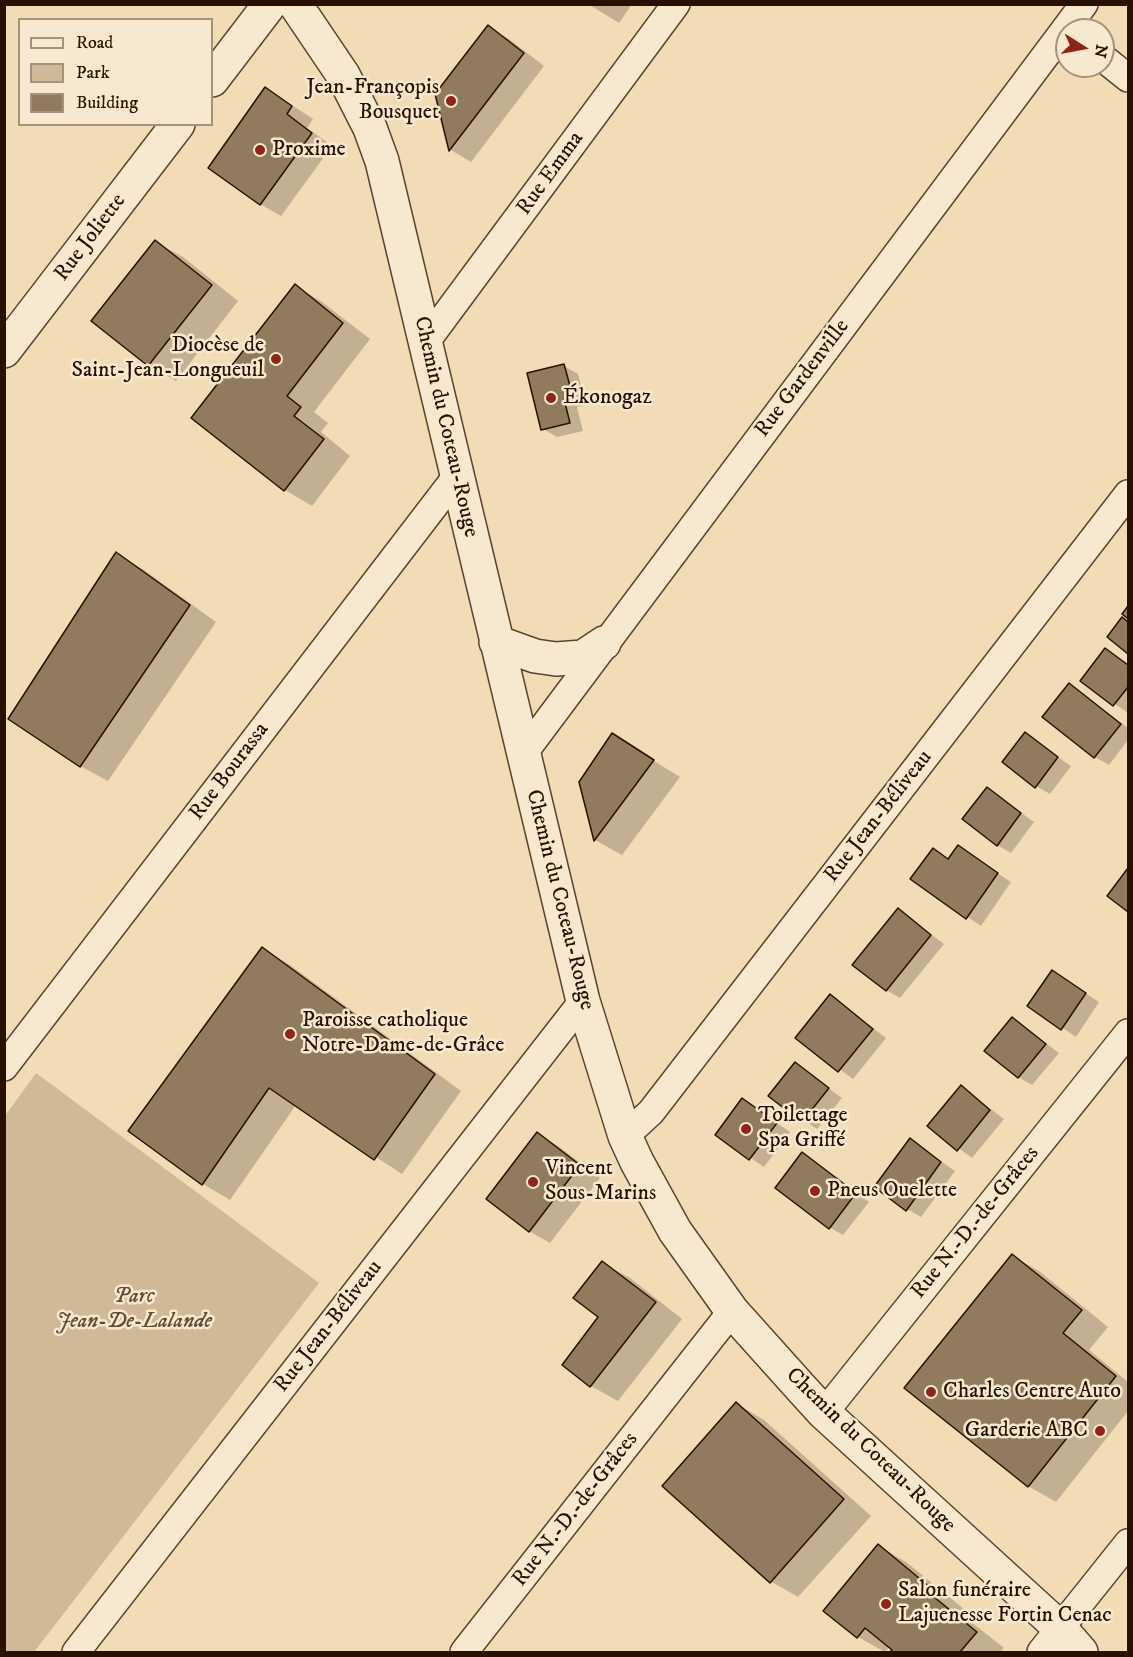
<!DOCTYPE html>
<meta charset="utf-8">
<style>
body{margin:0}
#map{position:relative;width:1133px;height:1657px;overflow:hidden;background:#f2dcb6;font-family:"IM FELL DW Pica",serif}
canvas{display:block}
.frame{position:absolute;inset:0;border:6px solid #281101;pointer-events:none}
.legend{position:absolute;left:18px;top:18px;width:195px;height:108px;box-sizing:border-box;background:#f7e8d0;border:2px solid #a4927d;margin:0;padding:8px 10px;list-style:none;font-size:18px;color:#281101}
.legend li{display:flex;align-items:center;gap:12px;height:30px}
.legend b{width:30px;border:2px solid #a4927d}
.north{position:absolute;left:1055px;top:18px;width:60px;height:60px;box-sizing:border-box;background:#f7e8d0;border:2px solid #a4927d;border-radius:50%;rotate:101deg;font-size:16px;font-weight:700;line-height:24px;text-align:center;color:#281101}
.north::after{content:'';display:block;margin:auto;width:21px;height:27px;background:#8f2418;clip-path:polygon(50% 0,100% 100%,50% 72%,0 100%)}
</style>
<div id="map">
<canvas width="1133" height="1657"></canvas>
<div class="frame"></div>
<ul class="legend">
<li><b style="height:8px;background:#f7e8d0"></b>Road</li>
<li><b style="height:16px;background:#d0b997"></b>Park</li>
<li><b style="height:16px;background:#917b5f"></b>Building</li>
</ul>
<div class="north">N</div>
</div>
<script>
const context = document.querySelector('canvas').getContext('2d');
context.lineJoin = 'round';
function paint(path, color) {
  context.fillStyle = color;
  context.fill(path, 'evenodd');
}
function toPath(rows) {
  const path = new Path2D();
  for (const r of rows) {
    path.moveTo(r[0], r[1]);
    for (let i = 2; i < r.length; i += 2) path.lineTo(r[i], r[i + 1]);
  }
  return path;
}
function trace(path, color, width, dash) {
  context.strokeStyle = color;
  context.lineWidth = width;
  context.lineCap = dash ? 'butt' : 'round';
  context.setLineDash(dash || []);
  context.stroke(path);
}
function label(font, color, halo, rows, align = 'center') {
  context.font = font + ' "IM FELL DW Pica",serif';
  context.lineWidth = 5;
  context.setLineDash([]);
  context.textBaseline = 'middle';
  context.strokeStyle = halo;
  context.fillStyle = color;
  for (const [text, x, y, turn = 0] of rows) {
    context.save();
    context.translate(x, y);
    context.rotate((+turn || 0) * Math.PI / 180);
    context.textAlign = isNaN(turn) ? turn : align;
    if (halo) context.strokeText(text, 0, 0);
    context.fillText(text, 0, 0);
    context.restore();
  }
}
const green = toPath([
 [36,1073,319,1283,34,1652,5,1652,5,1116]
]);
const shadow = toPath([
 [588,4,632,4,619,23],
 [488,27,509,39,544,66,471,162,451,150,436,94],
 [266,88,313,119,307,128,332,146,281,216,260,204],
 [155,242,183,257,238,301,176,381,149,365,93,321],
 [295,286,322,302,370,339,314,412,328,423,321,432,350,456,312,506,285,490,193,418],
 [564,366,578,374,586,405,577,407,583,431,557,437,543,429],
 [117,554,144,570,216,622,108,781,80,766],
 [1106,649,1128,664,1128,713,1082,681],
 [1070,685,1128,728,1128,740,1109,765,1095,757],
 [1025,734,1071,766,1050,794,1036,786],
 [612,735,680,777,622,855,595,840,581,783],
 [988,789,1034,822,1011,853,997,845],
 [958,847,1011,882,981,926,913,879,949,860],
 [1128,870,1128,910,1109,895],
 [898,910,944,944,900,998,886,990],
 [263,949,290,965,461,1091,402,1174,296,1105,230,1200,203,1184],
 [1053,972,1099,1002,1076,1037,1029,1005],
 [831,996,886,1038,853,1079,797,1038],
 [1013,1019,1059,1053,1032,1085,1018,1077],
 [795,1064,842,1098,817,1129,770,1096],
 [961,1087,1004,1119,972,1158,929,1126],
 [743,1100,790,1132,764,1167,717,1135],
 [537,1134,558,1146,600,1178,550,1243,529,1231],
 [910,1140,955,1171,921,1217,907,1209],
 [802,1154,869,1202,843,1235,829,1227],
 [1012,1256,1039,1271,1108,1327,1089,1350,1128,1382,1128,1411,1056,1502,1028,1486],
 [602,1263,630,1278,682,1319,618,1401,591,1386,600,1317],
 [737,1404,764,1420,871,1516,798,1597,770,1581],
 [878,1546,906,1562,964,1609,960,1613,1004,1648,1000,1652,892,1652,895,1650,890,1646,885,1652,858,1637]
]);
const building = toPath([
 [488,25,524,53,449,151,435,94,488,25],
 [265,87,292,106,287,114,312,133,260,205,208,168,265,87],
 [155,240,212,285,148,366,91,321,155,240],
 [295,284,343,323,287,396,301,407,294,416,324,439,284,491,191,418,295,284],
 [564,364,573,397,564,399,570,423,541,430,527,373,564,364],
 [116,552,190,605,80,767,8,719,116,552],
 [1128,606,1128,619,1122,614,1128,606],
 [1122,617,1128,622,1128,654,1107,637,1122,617],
 [1105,648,1128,665,1128,687,1113,706,1080,681,1105,648],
 [1069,683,1121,724,1094,758,1042,717,1069,683],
 [1025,732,1058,757,1035,788,1002,762,1025,732],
 [612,733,654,760,594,841,579,782,612,733],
 [987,787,1021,813,997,846,962,819,987,787],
 [958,845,998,873,966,919,910,879,933,848,948,859,958,845],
 [1128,868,1128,912,1107,896,1128,868],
 [898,908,931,935,886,991,852,965,898,908],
 [262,947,435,1074,374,1160,269,1088,202,1185,128,1131,262,947],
 [1052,970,1086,993,1061,1030,1027,1006,1052,970],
 [830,994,873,1029,838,1072,795,1038,830,994],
 [1012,1017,1046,1044,1018,1078,984,1051,1012,1017],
 [795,1062,829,1088,802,1122,768,1096,795,1062],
 [961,1085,990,1110,957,1151,927,1126,961,1085],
 [742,1098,777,1123,749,1160,715,1135,742,1098],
 [537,1132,580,1165,529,1232,486,1199,537,1132],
 [910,1138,941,1162,906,1211,874,1187,910,1138],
 [802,1152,856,1193,829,1229,775,1188,802,1152],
 [1012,1254,1082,1310,1063,1333,1116,1376,1028,1487,904,1388,1012,1254],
 [602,1261,656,1302,590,1387,562,1365,598,1317,573,1298,602,1261],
 [736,1402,844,1499,770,1583,662,1486,736,1402],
 [878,1544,937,1593,934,1597,977,1632,960,1652,890,1652,892,1650,865,1628,857,1638,823,1611,878,1544]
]);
const minor = toPath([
 [1103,58,1128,78],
 [425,343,676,4],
 [523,754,1084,4],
 [4,1067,457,476],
 [625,1136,651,1112,1128,494],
 [824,1413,1128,1033],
 [76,1652,583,1001],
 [464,1652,732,1311],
 [1041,1652,1128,1543]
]);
const tertiary = toPath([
 [295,4,343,75,370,128,382,161,583,1001,625,1136,637,1162,675,1231,732,1311,802,1389,824,1413,1060,1628,1081,1652],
 [212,80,270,4],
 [4,351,178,124],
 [496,642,535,656,556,659,583,657,604,643]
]);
const markers = [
 [451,101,6,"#8f2418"],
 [260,150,6,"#8f2418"],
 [276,359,6,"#8f2418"],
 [551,398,6,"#8f2418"],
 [290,1034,6,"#8f2418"],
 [746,1129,6,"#8f2418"],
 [533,1182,6,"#8f2418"],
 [815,1191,6,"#8f2418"],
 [931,1392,6,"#8f2418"],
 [1100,1431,6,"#8f2418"],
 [886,1604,6,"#8f2418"]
];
const poiNames = [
 ["Jean-Françopis",439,88,"right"],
 ["Bousquet",439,113,"right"],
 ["Proxime",272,150],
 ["Diocèse de",264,346,"right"],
 ["Saint-Jean-Longueuil",264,371,"right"],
 ["Ékonogaz",563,398],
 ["Paroisse catholique",302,1021],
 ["Notre-Dame-de-Grâce",302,1046],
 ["Toilettage",758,1116],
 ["Spa Griffé",758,1141],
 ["Vincent",545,1169],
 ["Sous-Marins",545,1194],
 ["Pneus Ouelette",827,1191],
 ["Charles Centre Auto",943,1392],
 ["Garderie ABC",1088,1431,"right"],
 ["Salon funéraire",898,1591],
 ["Lajuenesse Fortin Cenac",898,1616]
];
const streetNames = [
 ["Rue Emma",551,174,-54],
 ["Rue Joliette",91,238,-53],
 ["Rue Gardenville",803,379,-53],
 ["Chemin du Coteau-Rouge",445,427,77],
 ["Rue Bourassa",230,772,-53],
 ["Rue Jean-Béliveau",879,817,-52],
 ["Chemin du Coteau-Rouge",559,900,76],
 ["Rue N.-D.-de-Grâces",976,1223,-51],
 ["Rue Jean-Béliveau",329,1327,-52],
 ["Chemin du Coteau-Rouge",870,1451,44],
 ["Rue N.-D.-de-Grâces",576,1510,-52]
];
const parkNames = [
 ["Parc",134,1297],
 ["Jean-De-Lalande",134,1322]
];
paint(green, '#d0b997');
paint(shadow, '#0003');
paint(building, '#917b5f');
trace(building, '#281101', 1.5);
trace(minor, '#5a442e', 30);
trace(tertiary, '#5a442e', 36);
trace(minor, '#f7e8d0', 27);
trace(tertiary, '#f7e8d0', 33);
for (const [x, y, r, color] of markers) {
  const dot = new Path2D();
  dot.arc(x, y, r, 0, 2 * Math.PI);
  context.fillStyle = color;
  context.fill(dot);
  trace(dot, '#f7e8d0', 2);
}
label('22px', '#281101', '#f7e8d0', poiNames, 'left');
label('22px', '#281101', '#f7e8d0', streetNames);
label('italic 22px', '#634c36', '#f7e8d0', parkNames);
</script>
